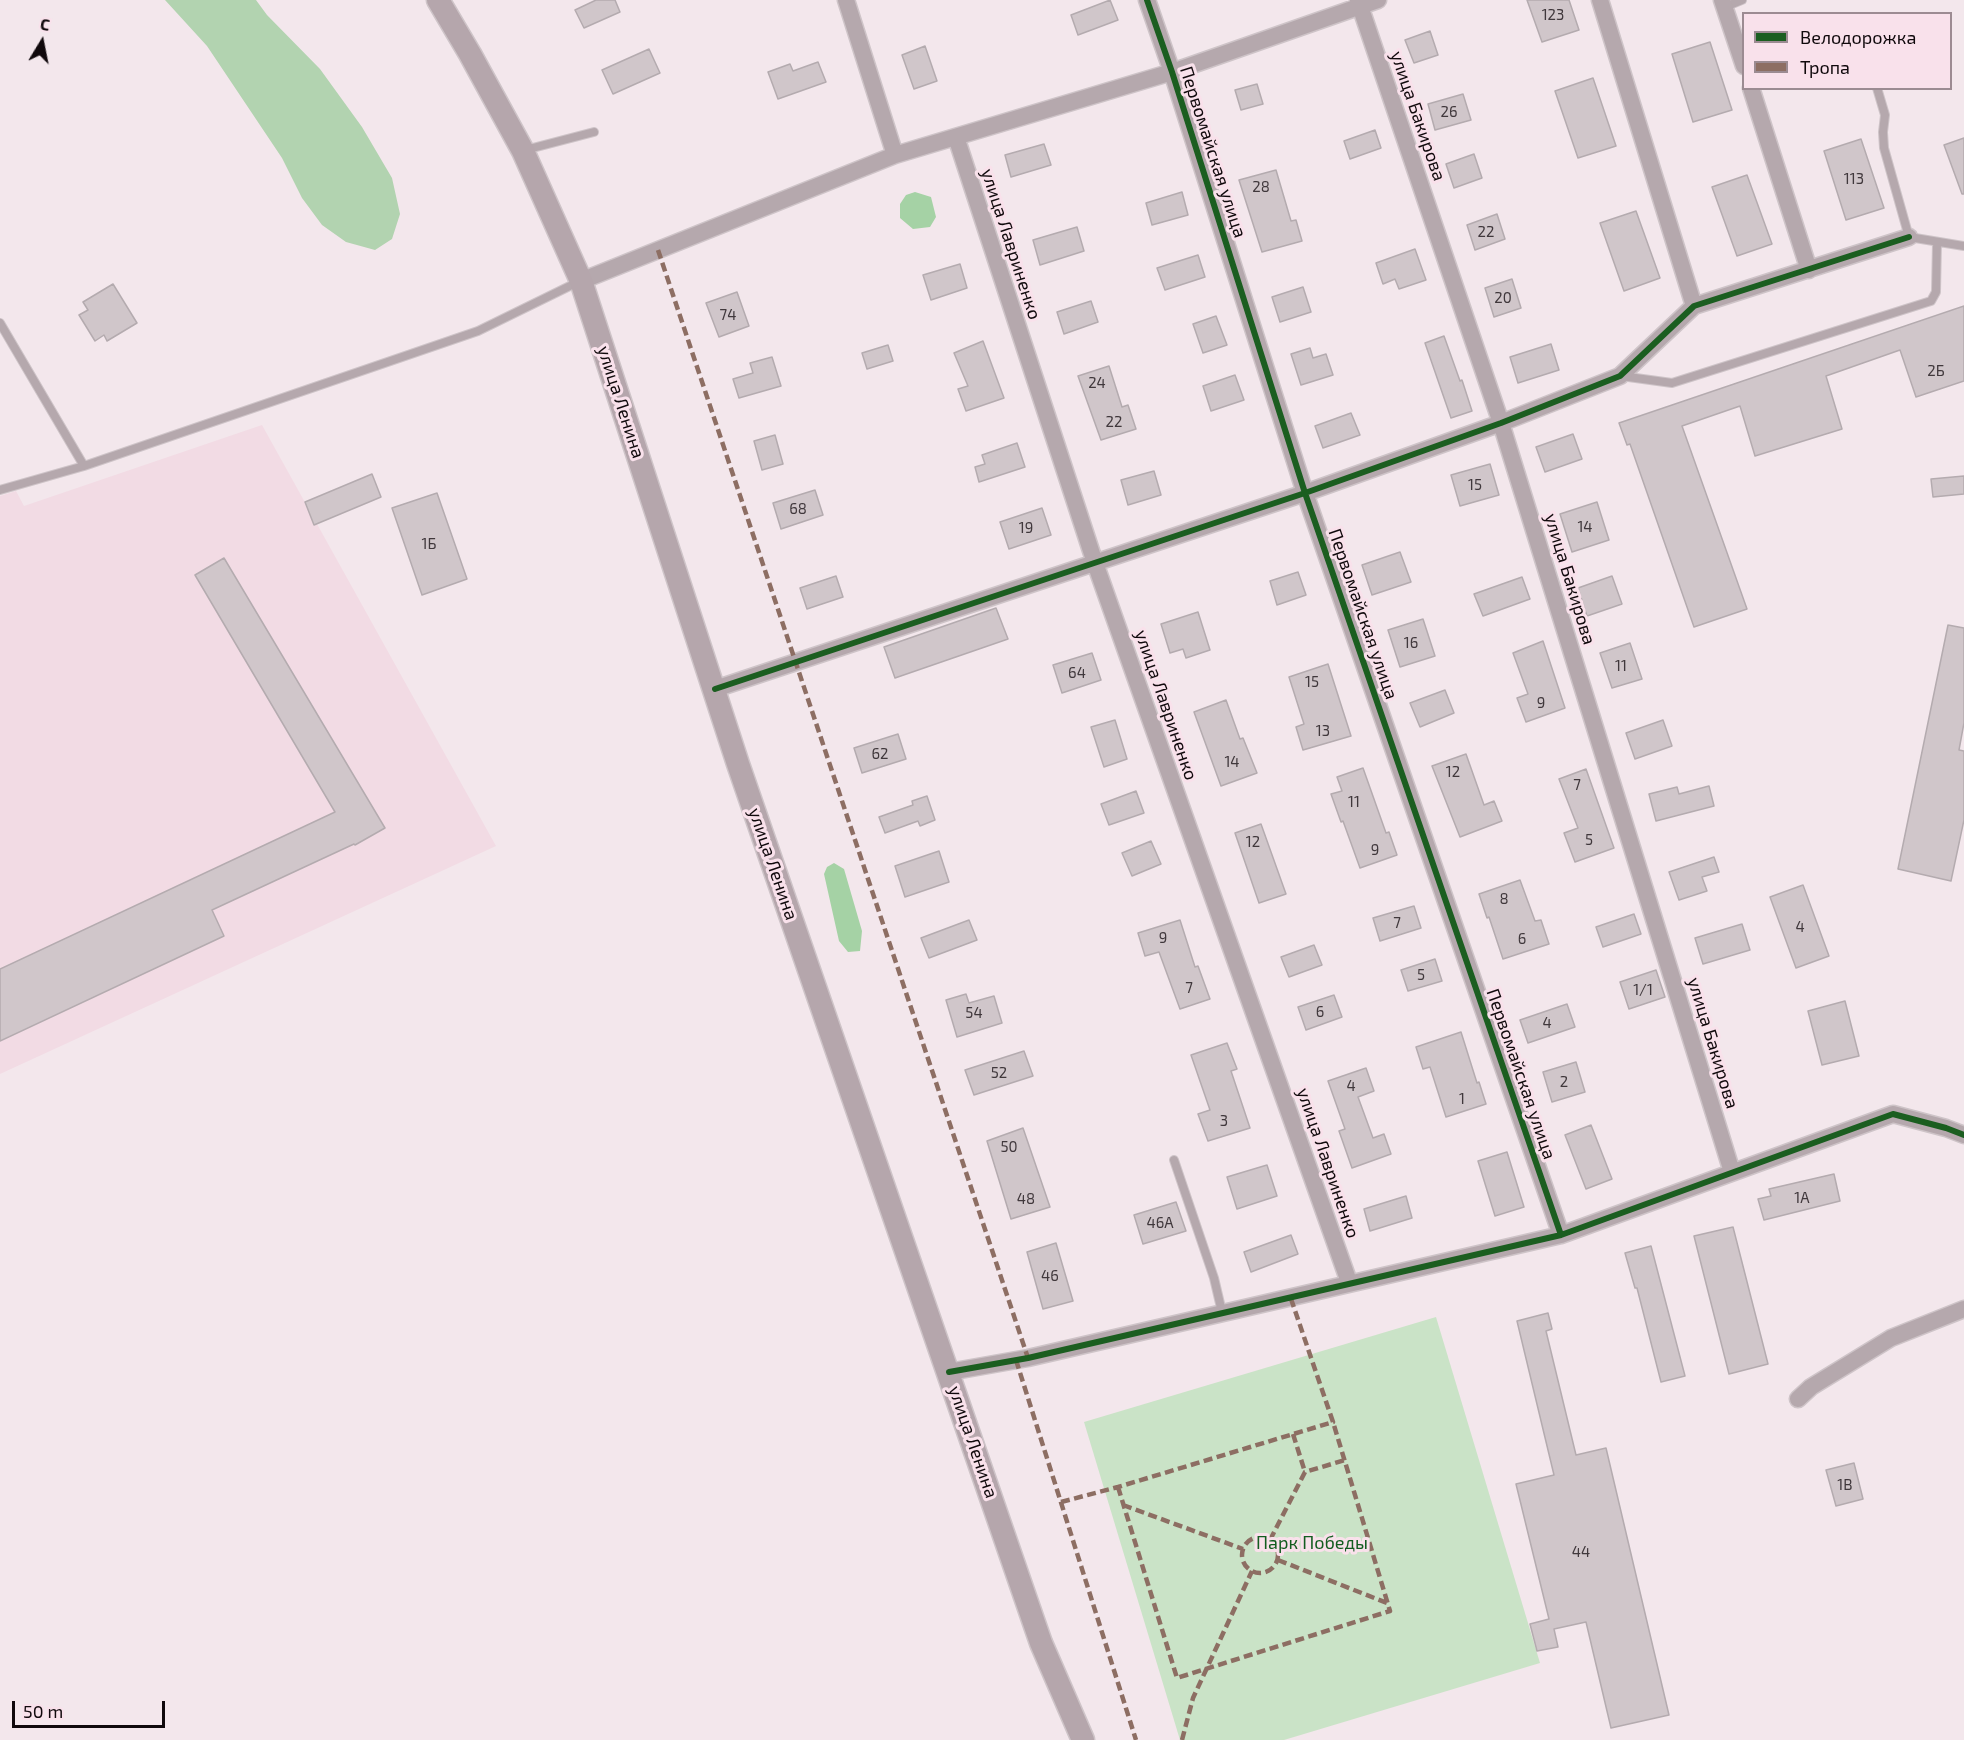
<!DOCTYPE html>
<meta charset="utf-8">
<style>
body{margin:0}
#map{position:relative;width:1964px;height:1740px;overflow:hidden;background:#f3e7ec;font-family:"Exo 2",sans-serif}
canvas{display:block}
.legend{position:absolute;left:1742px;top:12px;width:210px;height:78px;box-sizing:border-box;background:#f9e1eb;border:2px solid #9c8b92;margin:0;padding:8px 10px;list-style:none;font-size:18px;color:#10090c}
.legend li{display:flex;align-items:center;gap:12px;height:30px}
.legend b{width:30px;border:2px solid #9c8b92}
.north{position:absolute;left:12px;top:12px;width:60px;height:60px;-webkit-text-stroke:4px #f9e1eb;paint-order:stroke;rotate:10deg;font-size:16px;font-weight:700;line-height:24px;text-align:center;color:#10090c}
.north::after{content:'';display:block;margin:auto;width:21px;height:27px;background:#10090c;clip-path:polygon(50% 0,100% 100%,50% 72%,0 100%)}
.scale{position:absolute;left:12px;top:1701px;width:153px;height:27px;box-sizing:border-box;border:3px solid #10090c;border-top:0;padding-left:8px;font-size:18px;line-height:21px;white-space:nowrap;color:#10090c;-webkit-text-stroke:4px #f9e1eb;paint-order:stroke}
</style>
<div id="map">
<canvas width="1964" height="1740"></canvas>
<ul class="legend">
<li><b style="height:8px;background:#1b5e20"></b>Велодорожка</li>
<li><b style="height:8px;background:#8d6e63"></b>Тропа</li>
</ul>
<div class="north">С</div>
<div class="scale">50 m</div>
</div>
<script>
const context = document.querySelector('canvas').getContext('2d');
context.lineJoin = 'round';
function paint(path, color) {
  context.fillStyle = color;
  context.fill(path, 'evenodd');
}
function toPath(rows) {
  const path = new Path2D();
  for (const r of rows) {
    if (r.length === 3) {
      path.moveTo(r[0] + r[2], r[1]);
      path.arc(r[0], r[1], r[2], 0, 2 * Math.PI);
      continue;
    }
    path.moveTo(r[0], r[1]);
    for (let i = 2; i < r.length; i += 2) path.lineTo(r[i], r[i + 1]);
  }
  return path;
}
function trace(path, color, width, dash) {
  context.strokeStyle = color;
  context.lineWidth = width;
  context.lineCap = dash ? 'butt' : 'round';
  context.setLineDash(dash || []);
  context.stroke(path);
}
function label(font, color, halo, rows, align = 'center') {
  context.font = font + ' "Exo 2",sans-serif';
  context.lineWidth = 6;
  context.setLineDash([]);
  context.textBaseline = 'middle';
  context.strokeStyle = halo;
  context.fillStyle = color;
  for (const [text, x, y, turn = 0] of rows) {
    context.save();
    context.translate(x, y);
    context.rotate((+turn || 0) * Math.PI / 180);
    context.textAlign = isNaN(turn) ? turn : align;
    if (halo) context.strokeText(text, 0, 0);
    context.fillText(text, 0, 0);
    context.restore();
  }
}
const built = toPath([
 [262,425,496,846,0,1074,0,496,16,491,24,506]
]);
const green = toPath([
 [1436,1317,1540,1663,1284,1740,1180,1740,1084,1422]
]);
const forest = toPath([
 [165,0,256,0,267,15,320,69,362,127,392,178,400,214,392,239,375,250,346,242,322,225,302,198,282,158,207,46]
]);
const water = toPath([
 [915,192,931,197,936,217,930,227,913,229,900,218,900,204,906,195],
 [834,863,844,869,862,931,860,951,848,952,839,941,824,874,827,867]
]);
const building = toPath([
 [596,0,615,0,620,12,584,28,575,10,596,0],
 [1110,0,1118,20,1078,35,1071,15,1110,0],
 [1527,0,1569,0,1579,30,1542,42,1527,0],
 [1430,31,1438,55,1414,63,1405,40,1430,31],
 [1710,42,1732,110,1693,122,1672,54,1710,42],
 [925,46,937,81,914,89,902,55,925,46],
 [649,49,660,73,613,94,602,70,649,49],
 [818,62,826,82,778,99,768,72,790,64,793,71,818,62],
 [1593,78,1616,146,1578,158,1555,91,1593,78],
 [1257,84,1263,104,1241,110,1235,90,1257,84],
 [1463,94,1471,120,1435,130,1428,104,1463,94],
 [1375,130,1381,148,1350,159,1344,141,1375,130],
 [1964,138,1964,194,1962,194,1944,145,1964,138],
 [1861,139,1884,208,1846,220,1824,151,1861,139],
 [1044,144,1051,165,1011,177,1005,155,1044,144],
 [1474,154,1482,178,1454,188,1446,164,1474,154],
 [1276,170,1291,221,1296,220,1302,241,1262,252,1239,180,1276,170],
 [1747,175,1772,244,1737,256,1712,187,1747,175],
 [1182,192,1188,215,1152,225,1146,203,1182,192],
 [1636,211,1660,278,1624,291,1600,223,1636,211],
 [1497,214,1505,239,1475,250,1467,225,1497,214],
 [1077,227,1084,251,1040,265,1033,240,1077,227],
 [1415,249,1426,280,1399,289,1395,279,1383,284,1376,263,1415,249],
 [1198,255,1205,277,1165,290,1157,268,1198,255],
 [960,264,967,288,931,300,923,275,960,264],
 [1512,279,1521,308,1494,317,1485,288,1512,279],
 [113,284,137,323,107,341,104,335,95,341,79,315,88,310,83,302,113,284],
 [1303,287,1311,312,1280,322,1272,297,1303,287],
 [737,292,749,326,719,337,706,303,737,292],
 [1091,301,1098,322,1064,334,1057,312,1091,301],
 [1964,306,1964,381,1916,397,1900,350,1826,376,1842,429,1755,456,1740,406,1682,426,1747,609,1694,627,1630,444,1627,445,1619,423,1964,306],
 [1216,316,1227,345,1203,353,1193,324,1216,316],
 [1444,336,1460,381,1462,380,1472,411,1451,418,1425,343,1444,336],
 [983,341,1004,398,966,411,958,389,968,386,954,353,983,341],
 [1551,344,1559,370,1518,383,1510,357,1551,344],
 [888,345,893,361,867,369,862,353,888,345],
 [1310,348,1313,358,1326,354,1333,375,1301,385,1291,354,1310,348],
 [772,357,781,386,739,398,733,379,753,373,750,363,772,357],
 [1109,366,1122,407,1128,405,1136,429,1101,440,1078,376,1109,366],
 [1235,375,1244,400,1211,411,1203,386,1235,375],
 [1351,413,1360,435,1323,448,1315,426,1351,413],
 [1573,434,1582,459,1545,472,1536,447,1573,434],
 [775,435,783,464,762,470,754,441,775,435],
 [1017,443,1025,467,979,482,975,467,985,464,982,455,1017,443],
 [1490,464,1499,495,1460,506,1451,475,1490,464],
 [1154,471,1161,495,1128,505,1121,480,1154,471],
 [372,474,381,497,314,525,305,502,372,474],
 [1964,476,1964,494,1933,497,1931,479,1964,476],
 [815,490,823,515,781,529,773,503,815,490],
 [437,493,467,579,422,595,392,508,437,493],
 [1597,502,1609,540,1572,552,1560,514,1597,502],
 [1042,508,1051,535,1009,549,1000,522,1042,508],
 [1400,552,1411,582,1372,595,1362,565,1400,552],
 [224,558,385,828,355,845,354,844,212,910,224,936,0,1041,0,969,335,812,195,575,224,558],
 [1298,572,1306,595,1277,605,1270,581,1298,572],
 [836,576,843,597,807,609,800,588,836,576],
 [1612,576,1622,604,1587,616,1578,588,1612,576],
 [1522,577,1530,599,1483,616,1474,594,1522,577],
 [996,608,1008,639,895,678,884,647,996,608],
 [1198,612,1210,650,1186,658,1183,649,1170,653,1161,624,1198,612],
 [1423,619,1435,656,1400,667,1388,630,1423,619],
 [1948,625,1964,628,1964,723,1959,750,1964,751,1964,820,1951,881,1898,869,1948,625],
 [1543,641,1565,708,1526,722,1517,698,1528,694,1513,653,1543,641],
 [1630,643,1642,679,1612,688,1600,653,1630,643],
 [1092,653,1101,680,1062,693,1053,665,1092,653],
 [1328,664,1351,736,1303,750,1296,727,1304,724,1289,677,1328,664],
 [1445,690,1454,713,1420,727,1410,703,1445,690],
 [1226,700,1240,739,1243,738,1257,773,1221,786,1194,712,1226,700],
 [1115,720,1127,759,1104,767,1091,727,1115,720],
 [1663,720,1672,746,1635,759,1626,733,1663,720],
 [898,734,906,759,862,773,854,748,898,734],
 [1466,754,1484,805,1494,801,1502,821,1460,837,1432,766,1466,754],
 [1363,768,1386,833,1389,832,1397,855,1360,868,1343,821,1341,822,1331,794,1342,791,1337,777,1363,768],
 [1586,769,1614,848,1575,862,1564,833,1578,828,1559,779,1586,769],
 [1709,786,1714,806,1656,821,1649,794,1677,787,1679,794,1709,786],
 [1136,791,1144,813,1109,825,1101,804,1136,791],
 [927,796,935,820,920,826,918,821,885,833,879,817,913,805,912,801,927,796],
 [1261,824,1286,894,1259,903,1235,833,1261,824],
 [1151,841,1161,864,1132,876,1122,853,1151,841],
 [939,851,949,882,905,897,895,866,939,851],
 [1714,857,1719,872,1702,877,1707,891,1679,900,1669,872,1714,857],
 [1520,880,1535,921,1541,920,1549,944,1503,959,1489,917,1487,918,1479,894,1520,880],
 [1803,885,1829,956,1796,968,1770,897,1803,885],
 [1414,906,1421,928,1380,941,1373,918,1414,906],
 [1634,914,1641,934,1603,947,1596,927,1634,914],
 [969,920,977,940,929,958,921,938,969,920],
 [1180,920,1195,967,1198,966,1210,999,1180,1009,1159,952,1145,956,1138,933,1180,920],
 [1742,924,1750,950,1703,964,1695,938,1742,924],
 [1314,945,1322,965,1289,977,1281,957,1314,945],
 [1435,959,1442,981,1408,991,1401,970,1435,959],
 [1656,970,1665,997,1629,1009,1620,982,1656,970],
 [966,994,969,1003,994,996,1002,1023,957,1037,946,1000,966,994],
 [1334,995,1342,1017,1306,1030,1298,1007,1334,995],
 [1845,1001,1859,1056,1822,1065,1808,1011,1845,1001],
 [1567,1004,1575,1027,1528,1043,1520,1020,1567,1004],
 [1461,1032,1477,1083,1479,1082,1486,1104,1446,1117,1430,1067,1423,1069,1416,1047,1461,1032],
 [1227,1043,1237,1069,1231,1071,1250,1128,1208,1141,1198,1114,1210,1110,1191,1055,1227,1043],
 [1024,1051,1033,1076,974,1095,965,1070,1024,1051],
 [1576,1062,1585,1092,1552,1102,1543,1072,1576,1062],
 [1366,1068,1374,1091,1358,1097,1373,1138,1384,1134,1391,1154,1352,1168,1339,1131,1345,1129,1328,1081,1366,1068],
 [1591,1125,1612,1179,1586,1189,1565,1135,1591,1125],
 [1023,1128,1050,1207,1011,1219,987,1141,1023,1128],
 [1507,1152,1524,1207,1495,1216,1478,1161,1507,1152],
 [1267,1165,1277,1196,1237,1209,1227,1177,1267,1165],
 [1834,1174,1840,1201,1764,1220,1758,1199,1771,1196,1769,1189,1834,1174],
 [1406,1196,1412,1218,1370,1231,1364,1209,1406,1196],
 [1176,1202,1186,1231,1143,1244,1134,1215,1176,1202],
 [1733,1227,1768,1364,1729,1374,1694,1236,1733,1227],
 [1291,1235,1298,1254,1251,1272,1244,1252,1291,1235],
 [1056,1243,1073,1301,1043,1309,1027,1252,1056,1243],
 [1651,1246,1685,1376,1661,1382,1637,1288,1635,1288,1625,1253,1651,1246],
 [1548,1313,1552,1329,1546,1331,1576,1455,1606,1448,1669,1715,1611,1728,1586,1622,1554,1629,1558,1647,1537,1651,1530,1624,1549,1619,1516,1484,1554,1475,1517,1321,1548,1313],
 [1854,1463,1863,1499,1836,1506,1826,1470,1854,1463]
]);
const service = toPath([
 [1725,7,1742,0],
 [1877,88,1885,115,1883,132,1884,148,1909,237,1964,246],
 [525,150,594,132],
 [0,323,84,466],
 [1621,376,1672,383,1931,301,1936,292,1937,242],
 [0,490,84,466,478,331,580,281],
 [1174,1160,1214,1278,1222,1312]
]);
const minor = toPath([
 [846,0,895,155],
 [1147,0,1172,72,1305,493,1561,1235],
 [1358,0,1501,423,1732,1172],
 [1600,0,1694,306],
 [1722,0,1744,66],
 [1751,88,1809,270],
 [956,137,1095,563,1349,1282],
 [581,281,895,155,1172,72,1378,0],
 [715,689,1305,493,1501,423,1620,376,1694,306,1909,237],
 [949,1372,1028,1358,1561,1235,1893,1114,1946,1128,1964,1135],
 [1798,1399,1811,1387,1891,1338,1964,1309]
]);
const secondary = toPath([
 [438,0,470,54,523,151,581,281,738,764,1041,1643,1083,1740]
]);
const quiet = toPath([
 [658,250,1028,1358],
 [1016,1360,1136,1740],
 [1293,1434,1305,1472],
 [1118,1487,1177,1678,1390,1611,1333,1422],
 [1061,1502,1118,1487,1333,1422,1290,1296],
 [1123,1505,1243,1549],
 [1260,1555,18],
 [1270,1540,1305,1472,1345,1460],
 [1278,1560,1387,1603],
 [1182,1740,1193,1698,1252,1571]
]);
const cycleway = toPath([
 [1147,0,1172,72,1305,493,1561,1235],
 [715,689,1305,493,1501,423,1620,376,1694,306,1909,237],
 [949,1372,1028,1358,1561,1235,1893,1114,1946,1128,1964,1135]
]);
const numberNames = [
 ["123",1553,15],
 ["26",1449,112],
 ["113",1854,179],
 ["28",1261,187],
 ["22",1486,232],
 ["20",1503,298],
 ["74",728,315],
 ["2Б",1936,371],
 ["24",1097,383],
 ["22",1114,422],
 ["15",1475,485],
 ["68",798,509],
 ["14",1585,527],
 ["19",1026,528],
 ["1Б",429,544],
 ["16",1411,643],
 ["11",1621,666],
 ["64",1077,673],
 ["15",1312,682],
 ["9",1541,703],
 ["13",1323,731],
 ["62",880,754],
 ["14",1232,762],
 ["12",1453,772],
 ["7",1577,785],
 ["11",1354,802],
 ["5",1589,840],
 ["12",1253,842],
 ["9",1375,850],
 ["8",1504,899],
 ["7",1397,923],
 ["4",1800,927],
 ["9",1163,938],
 ["6",1522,939],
 ["5",1421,975],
 ["7",1189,988],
 ["1/1",1643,990],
 ["6",1320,1012],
 ["54",974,1013],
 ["4",1547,1023],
 ["52",999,1073],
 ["2",1564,1082],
 ["4",1351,1086],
 ["1",1462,1099],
 ["3",1224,1121],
 ["50",1009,1147],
 ["1А",1802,1198],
 ["48",1026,1199],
 ["46А",1160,1223],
 ["46",1050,1276],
 ["1В",1845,1485],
 ["44",1581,1552]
];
const streetNames = [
 ["улица Бакирова",1418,116,71],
 ["Первомайская улица",1213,152,72],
 ["улица Лавриненко",1011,244,72],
 ["улица Ленина",621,402,72],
 ["улица Бакирова",1570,579,73],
 ["Первомайская улица",1363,614,71],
 ["улица Лавриненко",1166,705,71],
 ["улица Ленина",773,864,71],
 ["улица Бакирова",1713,1043,73],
 ["Первомайская улица",1521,1074,71],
 ["улица Лавриненко",1328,1163,71],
 ["улица Ленина",973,1442,71]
];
const parkNames = [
 ["Парк Победы",1312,1543]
];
paint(built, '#f2dbe4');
paint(green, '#cae3c7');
paint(forest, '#b2d3b0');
paint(water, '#a5d2a5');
paint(building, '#d0c6ca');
trace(building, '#b4abaf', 1.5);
trace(service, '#cec4c8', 10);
trace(minor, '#cec4c8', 19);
trace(secondary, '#cec4c8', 25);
trace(service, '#b5a8ad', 8);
trace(minor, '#b5a8ad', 16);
trace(secondary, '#b5a6ac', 22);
trace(quiet, '#8d6e63', 4.5, [9, 4.5]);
trace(cycleway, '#1b5e20', 6);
label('15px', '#40383c', null, numberNames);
label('18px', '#10090c', '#f9e1eb', streetNames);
label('18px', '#125d1f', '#f9e1eb', parkNames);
</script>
